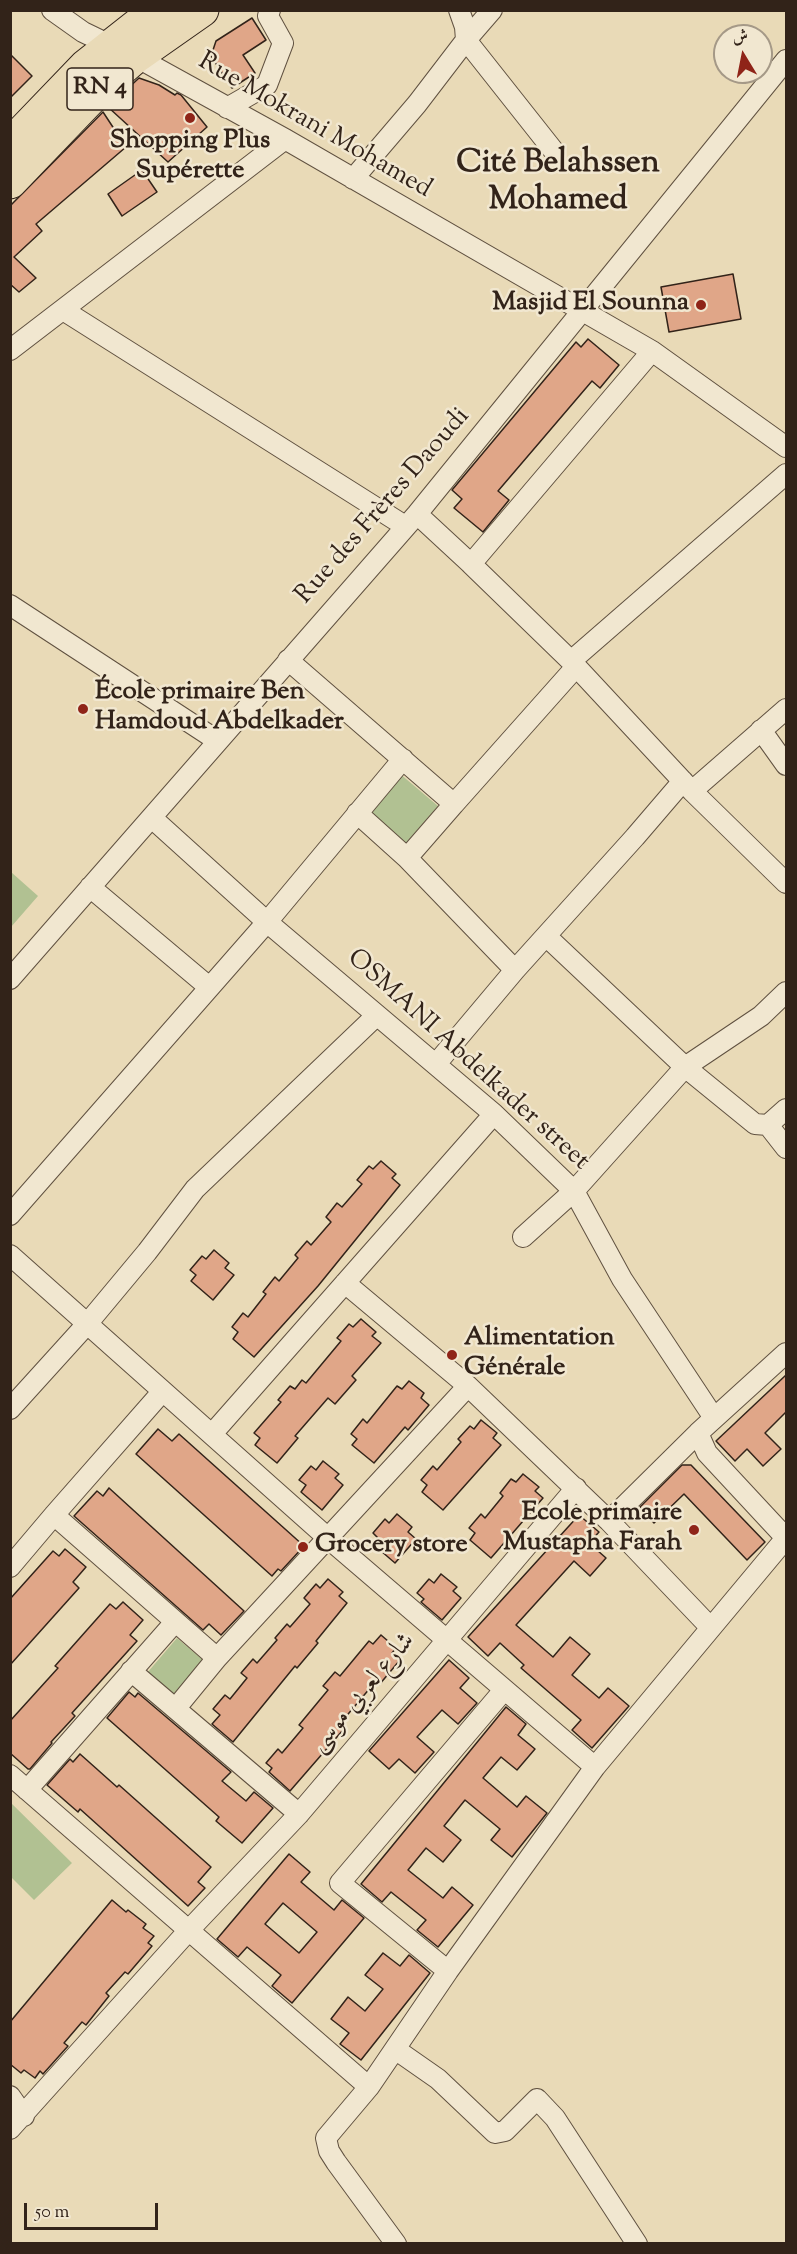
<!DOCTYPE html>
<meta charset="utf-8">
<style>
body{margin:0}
#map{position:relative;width:797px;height:2254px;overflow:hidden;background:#e9dab7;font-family:"Sorts Mill Goudy",Amiri,serif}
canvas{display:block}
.frame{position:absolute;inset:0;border:12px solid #322319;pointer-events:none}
.north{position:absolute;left:713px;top:24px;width:60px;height:60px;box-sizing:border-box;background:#f1e7d0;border:2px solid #a59987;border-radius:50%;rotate:350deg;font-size:16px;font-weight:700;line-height:24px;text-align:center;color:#322319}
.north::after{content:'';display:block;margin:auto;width:21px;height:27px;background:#8f2418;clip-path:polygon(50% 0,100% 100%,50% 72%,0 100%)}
.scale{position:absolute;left:24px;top:2203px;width:134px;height:27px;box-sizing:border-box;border:3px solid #322319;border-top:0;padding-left:8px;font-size:18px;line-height:21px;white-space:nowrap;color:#322319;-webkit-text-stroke:4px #f1e7d0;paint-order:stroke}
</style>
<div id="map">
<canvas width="797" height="2254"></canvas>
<div class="frame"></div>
<div class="north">ش</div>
<div class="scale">50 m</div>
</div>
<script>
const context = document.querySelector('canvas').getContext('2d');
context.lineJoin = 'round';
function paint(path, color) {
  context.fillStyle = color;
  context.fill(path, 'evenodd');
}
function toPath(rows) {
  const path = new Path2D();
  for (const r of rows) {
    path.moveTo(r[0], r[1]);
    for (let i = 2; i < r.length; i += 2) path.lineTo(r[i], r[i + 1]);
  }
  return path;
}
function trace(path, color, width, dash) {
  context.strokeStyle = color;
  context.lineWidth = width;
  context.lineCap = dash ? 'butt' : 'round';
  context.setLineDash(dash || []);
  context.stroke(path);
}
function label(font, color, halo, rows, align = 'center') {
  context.font = font + ' "Sorts Mill Goudy",Amiri,serif';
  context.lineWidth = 5;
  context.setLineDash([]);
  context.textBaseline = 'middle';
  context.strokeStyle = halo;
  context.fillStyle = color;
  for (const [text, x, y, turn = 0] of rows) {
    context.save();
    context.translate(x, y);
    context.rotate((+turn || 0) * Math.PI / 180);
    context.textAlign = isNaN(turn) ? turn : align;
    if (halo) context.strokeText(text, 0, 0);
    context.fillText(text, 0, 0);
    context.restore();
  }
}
const green = toPath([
 [399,773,438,806,406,843,367,810],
 [11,872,38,896,11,927],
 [177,1638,203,1660,173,1695,147,1673],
 [10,1802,72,1863,34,1900,11,1877]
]);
const building = toPath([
 [252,18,266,40,243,55,255,73,232,88,211,56,216,41,252,18],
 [10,54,32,76,10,98,10,54],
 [139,78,159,85,175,95,177,93,181,95,207,127,168,162,108,107,139,78],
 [103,112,126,147,36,224,42,231,14,257,36,278,19,292,10,284,10,206,103,112],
 [142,170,157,192,122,216,108,194,142,170],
 [733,274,741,319,669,332,661,287,733,274],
 [588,339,619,365,600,388,592,381,498,491,509,500,483,532,454,508,462,499,452,490,576,342,581,347,588,339],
 [381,1161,396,1174,392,1178,400,1185,318,1286,254,1357,233,1339,238,1332,232,1327,243,1313,248,1317,266,1294,263,1292,275,1277,279,1281,298,1258,295,1255,307,1241,311,1245,331,1222,326,1217,337,1203,342,1207,362,1184,357,1180,369,1166,373,1169,381,1161],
 [214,1250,229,1263,225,1268,234,1275,213,1300,191,1281,196,1275,190,1270,202,1256,206,1259,214,1250],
 [361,1319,376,1332,372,1336,381,1343,352,1376,356,1380,335,1404,328,1398,295,1436,298,1438,277,1463,255,1445,260,1438,254,1433,281,1402,278,1400,290,1386,295,1389,302,1380,306,1383,341,1341,337,1338,349,1324,353,1327,361,1319],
 [786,1375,786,1412,765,1433,781,1449,763,1466,747,1449,735,1461,716,1441,786,1375],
 [409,1381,424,1393,421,1398,429,1405,408,1430,405,1427,374,1463,352,1445,357,1439,351,1434,363,1419,367,1423,397,1386,402,1389,409,1381],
 [481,1420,497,1433,493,1438,501,1445,443,1510,422,1492,427,1485,421,1480,433,1466,437,1470,461,1442,458,1439,470,1426,474,1429,481,1420],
 [158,1429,172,1441,179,1434,304,1546,281,1571,278,1569,272,1576,136,1454,158,1429],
 [323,1461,339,1474,335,1478,343,1485,322,1510,301,1492,306,1485,299,1480,311,1466,316,1470,323,1461],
 [682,1465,691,1465,765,1542,747,1560,684,1494,654,1523,640,1507,682,1465],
 [523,1474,539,1487,535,1491,543,1498,491,1558,470,1540,475,1533,469,1528,481,1514,485,1518,503,1496,500,1493,511,1479,516,1482,523,1474],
 [109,1488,244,1611,221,1635,209,1624,203,1630,74,1516,97,1491,103,1496,109,1488],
 [397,1514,412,1527,408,1532,416,1539,395,1563,374,1545,379,1539,373,1533,385,1519,389,1523,397,1514],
 [579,1515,599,1532,589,1543,606,1558,590,1576,574,1561,516,1625,553,1657,570,1637,590,1654,572,1675,599,1698,608,1688,629,1706,592,1748,572,1730,581,1720,521,1668,524,1665,500,1643,488,1656,468,1637,579,1515],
 [65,1549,86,1567,73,1582,79,1588,10,1665,10,1599,53,1551,59,1556,65,1549],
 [441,1574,457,1587,453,1591,461,1598,442,1620,421,1602,424,1599,417,1593,429,1579,434,1583,441,1574],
 [328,1579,343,1592,339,1596,347,1603,316,1641,318,1643,297,1668,295,1666,233,1742,212,1724,220,1715,213,1709,225,1695,230,1699,247,1678,241,1673,253,1659,257,1663,277,1640,275,1638,287,1624,290,1627,310,1604,304,1598,316,1584,320,1588,328,1579],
 [123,1602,143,1620,130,1635,137,1641,72,1713,75,1716,51,1742,52,1743,30,1769,28,1769,10,1753,10,1721,58,1668,55,1666,110,1604,116,1609,123,1602],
 [381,1635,396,1648,392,1653,400,1660,379,1685,376,1681,338,1726,343,1730,290,1791,269,1772,272,1768,266,1763,278,1749,282,1753,303,1728,299,1725,328,1690,323,1686,335,1672,340,1676,369,1641,373,1644,381,1635],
 [449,1660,469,1678,460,1688,477,1703,458,1724,442,1710,417,1737,434,1752,415,1773,399,1759,389,1769,369,1751,449,1660],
 [129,1692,135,1697,138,1693,231,1772,222,1781,246,1801,254,1792,273,1808,242,1843,216,1821,219,1817,107,1718,129,1692],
 [506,1707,526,1724,518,1735,535,1749,517,1770,501,1757,483,1778,517,1807,526,1796,547,1813,512,1857,491,1840,500,1829,465,1800,444,1826,461,1840,443,1862,426,1848,408,1870,443,1898,452,1887,473,1905,438,1947,417,1930,426,1920,391,1892,382,1902,361,1884,506,1707],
 [80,1754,117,1787,119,1785,211,1867,198,1882,205,1888,188,1906,80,1809,78,1812,47,1785,70,1759,73,1762,80,1754],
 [289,1854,310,1872,301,1882,334,1910,342,1900,364,1918,292,2003,272,1986,281,1975,247,1947,238,1957,217,1939,289,1854],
 [283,1903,317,1932,299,1953,265,1924,283,1903],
 [112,1900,126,1912,128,1910,146,1924,143,1928,154,1936,148,1943,152,1946,128,1974,125,1972,106,1993,109,1996,86,2025,82,2022,64,2043,68,2046,43,2074,40,2071,35,2078,24,2070,21,2073,10,2064,10,2022,112,1900],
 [383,1953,400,1966,409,1955,430,1973,361,2060,340,2044,349,2033,331,2019,348,1997,365,2011,383,1989,365,1975,383,1953]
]);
const street = toPath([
 [52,10,83,32,149,64,285,139,652,351,786,447],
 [492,10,466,40,553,150],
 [227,108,267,85,283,43,268,16,270,10],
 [353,179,417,104,466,40,465,27,459,10],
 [63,310,405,526],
 [10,350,285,139],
 [417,514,471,564,571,661,692,791,786,883],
 [471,564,652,351],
 [10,605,218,741],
 [288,660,454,804,575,668],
 [571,661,786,474],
 [761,730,786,765],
 [692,791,786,709],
 [357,813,407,858,515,970],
 [152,818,267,922,494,1114,574,1191,622,1279,714,1418],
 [407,858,454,804],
 [90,887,209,987],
 [546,936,685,1067,755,1124,768,1125,786,1148],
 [10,979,417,514,786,60],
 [436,1064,515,970,635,837,683,781],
 [768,1125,786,1109],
 [10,1215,267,922,403,759],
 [523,1237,574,1191,685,1067,761,1016,786,992],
 [10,1255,329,1539,595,1767],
 [345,1283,468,1386,609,1521,698,1433,786,1353],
 [10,1409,87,1324,147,1252,195,1189,377,1015],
 [698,1433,707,1453,786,1538],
 [212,1434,494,1114],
 [54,1515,217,1658],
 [609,1521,710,1627],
 [10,1567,54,1515,162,1392],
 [131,1671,299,1814],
 [176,1708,217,1658,468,1386],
 [10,1775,369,2087,448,1971,595,1767,786,1538],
 [27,1790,175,1622],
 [448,1971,340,1883,504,1690],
 [395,2049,438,2079,495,2133,505,2131,537,2099,555,2118,637,2244],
 [369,2087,326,2138,329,2151,336,2162,396,2244],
 [10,2096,24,2116],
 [10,2129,189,1930,299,1814,576,1488]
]);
const highway = toPath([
 [10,145,86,66,157,10],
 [10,182,106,82,135,57,202,10]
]);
const markers = [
 [190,118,6,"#8f2418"],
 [701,305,6,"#8f2418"],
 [83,709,6,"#8f2418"],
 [452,1355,6,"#8f2418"],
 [694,1530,6,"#8f2418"],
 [303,1547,6,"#8f2418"]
];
const shields = [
 [100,89,66]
];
const shieldNames = [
 ["RN 4",100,89]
];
const streetNames = [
 ["Rue Mokrani Mohamed",314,127,30],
 ["Rue des Frères Daoudi",384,507,-49],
 ["OSMANI Abdelkader street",467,1061,42],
 ["شارع لعربي موسى",364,1694,-50]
];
const poiNames = [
 ["Shopping Plus",190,143,"center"],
 ["Supérette",190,173,"center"],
 ["Masjid El Sounna",689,305,"right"],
 ["École primaire Ben",95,694],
 ["Hamdoud Abdelkader",95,724],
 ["Alimentation",464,1340],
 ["Générale",464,1370],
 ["Ecole primaire",682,1515,"right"],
 ["Mustapha Farah",682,1545,"right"],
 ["Grocery store",315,1547]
];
const districtNames = [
 ["Cité Belahssen",558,166],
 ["Mohamed",558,203]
];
paint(green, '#b1c192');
paint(building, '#e0a688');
trace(building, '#322319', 1.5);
trace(street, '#605140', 22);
trace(highway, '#322319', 35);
trace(street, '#f1e7d0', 20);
trace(highway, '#e9dab7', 33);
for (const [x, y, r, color] of markers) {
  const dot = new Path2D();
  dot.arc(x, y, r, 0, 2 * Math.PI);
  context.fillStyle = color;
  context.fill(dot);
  trace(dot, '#f1e7d0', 2);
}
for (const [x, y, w] of shields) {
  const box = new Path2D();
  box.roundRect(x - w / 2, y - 21, w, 42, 4.5);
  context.fillStyle = '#f1e7d0';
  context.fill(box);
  trace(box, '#322319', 1.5);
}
label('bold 24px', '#322319', null, shieldNames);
label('26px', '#322319', '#f1e7d0', streetNames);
label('bold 26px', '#322319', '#f1e7d0', poiNames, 'left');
label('bold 32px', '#322319', '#f1e7d0', districtNames);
</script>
